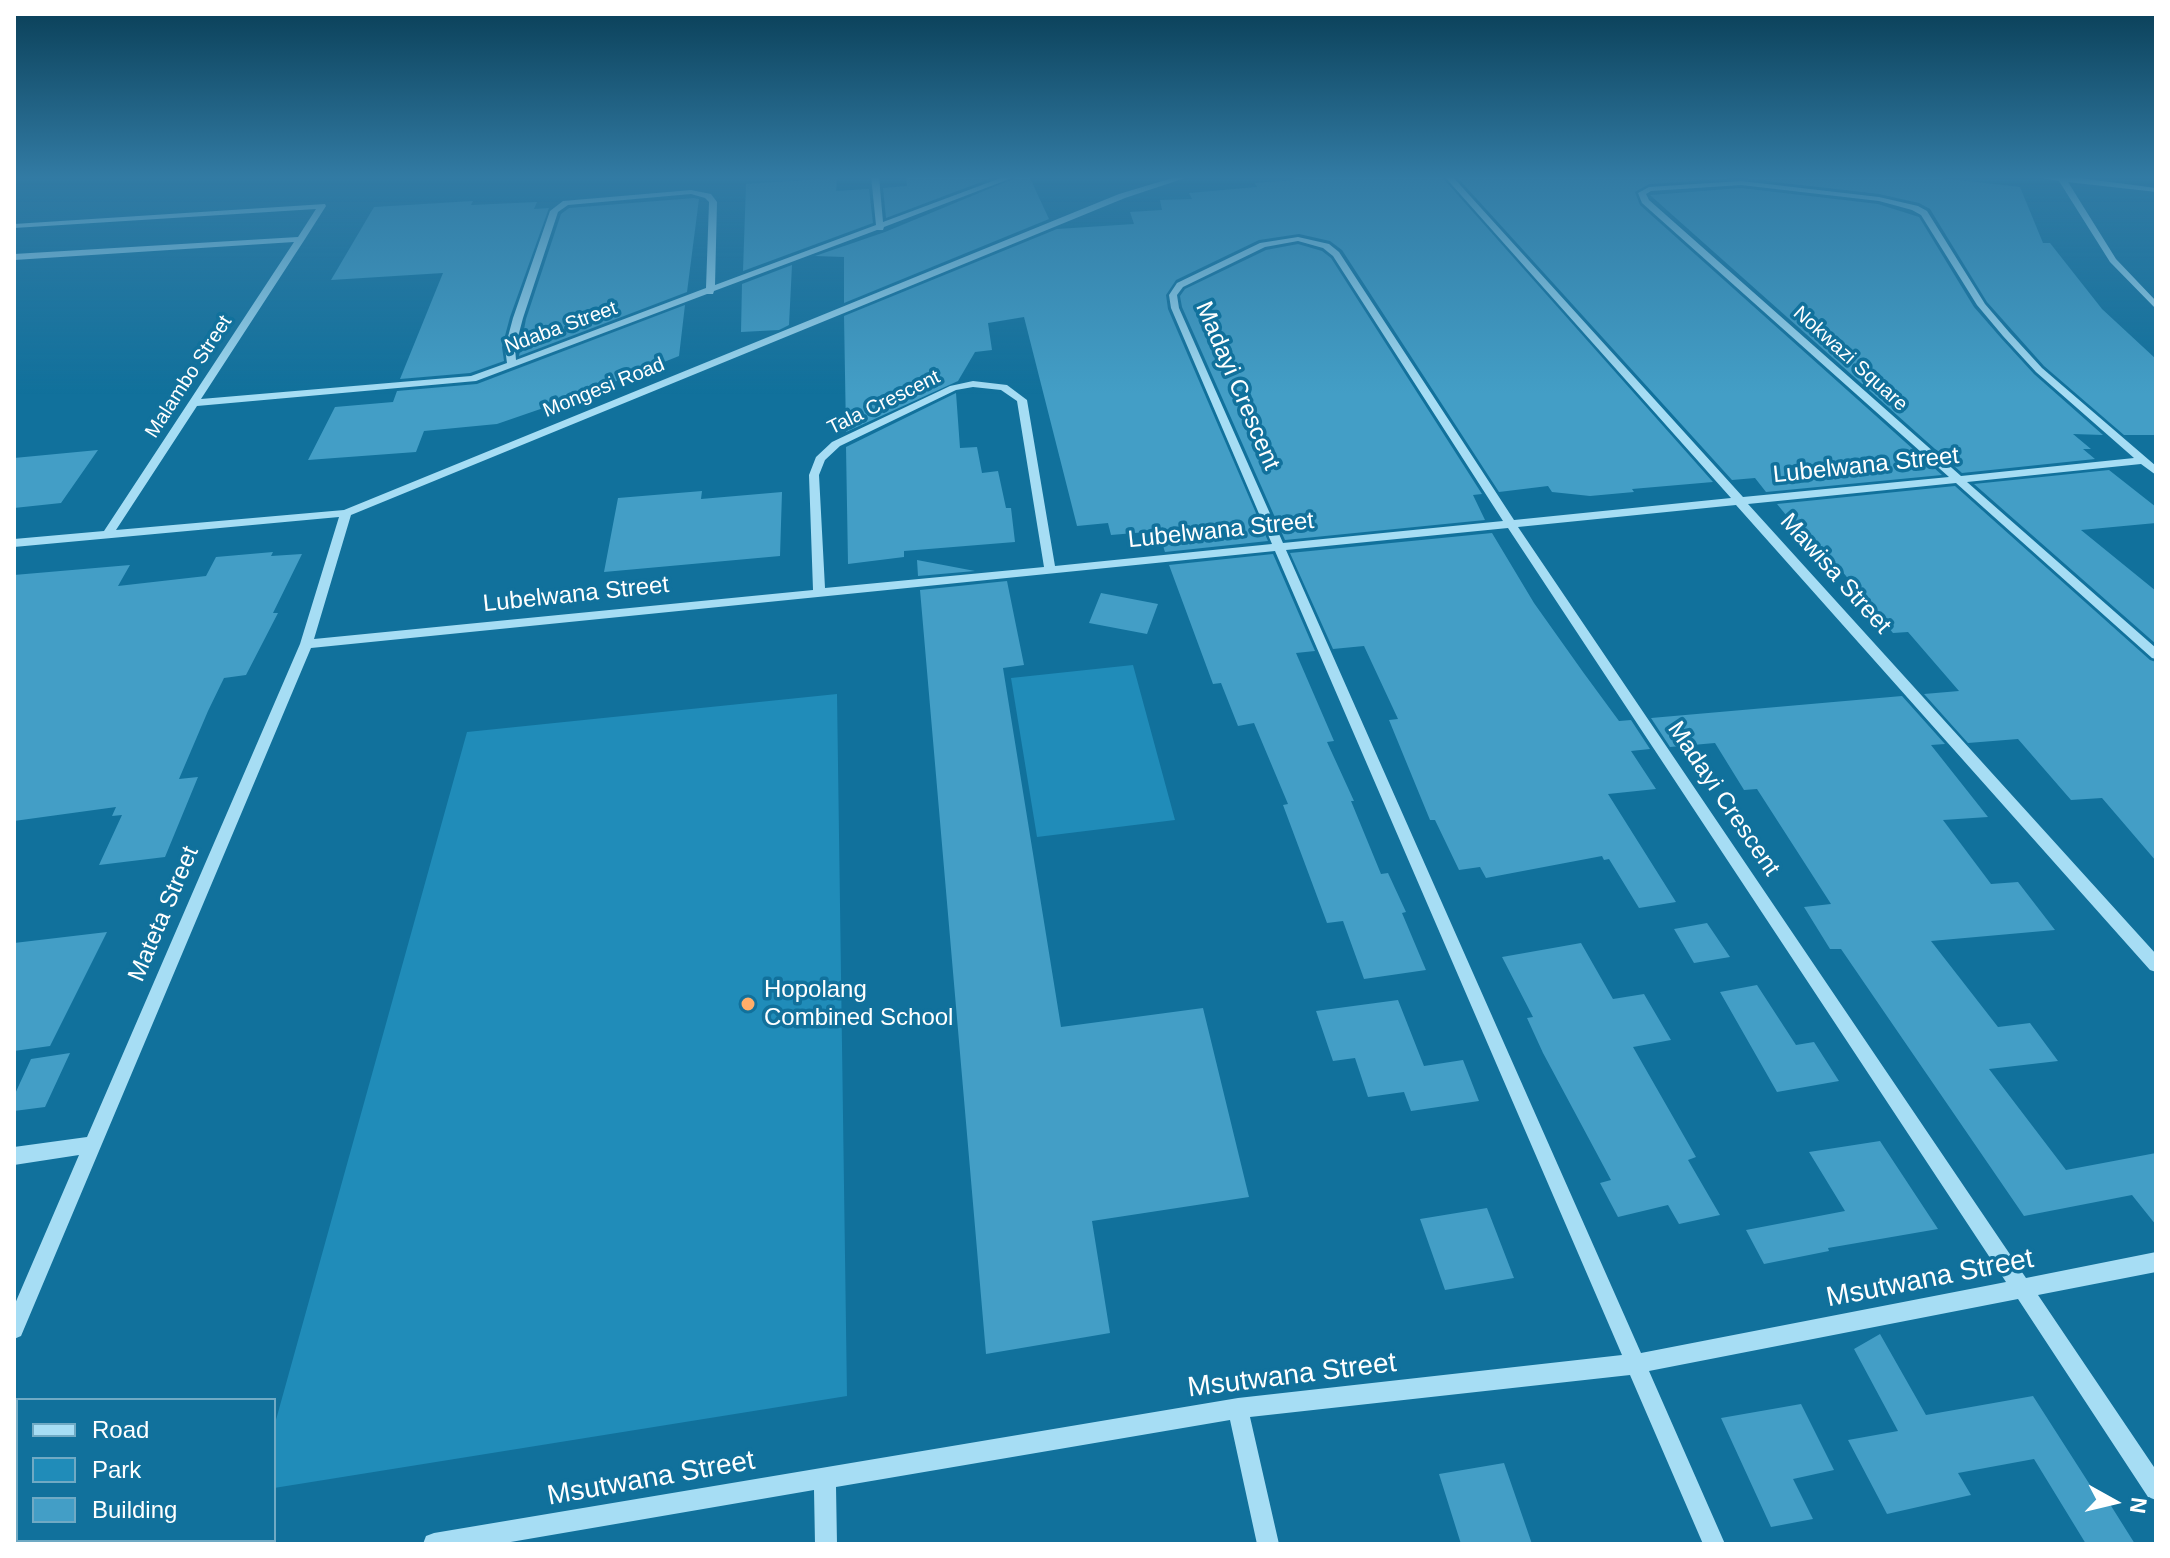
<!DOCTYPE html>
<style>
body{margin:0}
#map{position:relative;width:2170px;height:1558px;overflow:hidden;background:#11719c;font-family:Helvetica,sans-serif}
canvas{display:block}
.frame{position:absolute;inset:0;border:16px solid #fff;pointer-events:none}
.legend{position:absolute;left:16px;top:1398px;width:260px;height:144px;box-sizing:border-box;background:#11719c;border:2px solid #70aac4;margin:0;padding:10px 14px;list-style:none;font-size:24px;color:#fff}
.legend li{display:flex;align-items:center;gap:16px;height:40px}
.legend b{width:40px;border:2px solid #70aac4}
.north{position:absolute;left:2074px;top:1462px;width:80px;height:80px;-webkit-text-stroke:6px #11719c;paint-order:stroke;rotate:98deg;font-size:22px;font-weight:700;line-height:32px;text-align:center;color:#fff}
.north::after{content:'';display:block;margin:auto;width:28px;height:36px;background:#fff;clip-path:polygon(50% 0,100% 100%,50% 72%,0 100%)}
</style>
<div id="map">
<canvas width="2170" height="1558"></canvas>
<div class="frame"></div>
<ul class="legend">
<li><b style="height:10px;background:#a6ddf4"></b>Road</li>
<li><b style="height:22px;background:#208cb9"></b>Park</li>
<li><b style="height:22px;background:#439ec6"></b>Building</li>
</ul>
<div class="north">N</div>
</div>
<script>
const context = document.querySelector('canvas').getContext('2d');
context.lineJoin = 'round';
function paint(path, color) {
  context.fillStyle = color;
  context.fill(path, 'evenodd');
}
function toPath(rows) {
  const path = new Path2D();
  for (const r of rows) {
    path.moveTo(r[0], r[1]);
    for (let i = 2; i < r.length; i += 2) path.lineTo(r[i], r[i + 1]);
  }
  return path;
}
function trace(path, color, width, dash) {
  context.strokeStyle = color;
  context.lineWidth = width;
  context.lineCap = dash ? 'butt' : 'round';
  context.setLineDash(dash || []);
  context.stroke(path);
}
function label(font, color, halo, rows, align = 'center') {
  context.font = font + ' Helvetica,sans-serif';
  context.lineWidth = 7;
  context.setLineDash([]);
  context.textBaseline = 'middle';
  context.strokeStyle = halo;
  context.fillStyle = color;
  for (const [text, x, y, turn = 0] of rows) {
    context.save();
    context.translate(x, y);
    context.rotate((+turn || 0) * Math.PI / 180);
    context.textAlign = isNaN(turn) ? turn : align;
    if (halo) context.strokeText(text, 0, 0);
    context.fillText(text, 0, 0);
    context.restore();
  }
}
const green = toPath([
 [1133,665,1175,820,1037,837,1011,678],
 [837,694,847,1396,274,1488,274,1427,467,732]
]);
const building = toPath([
 [906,176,997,176,886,218,883,188,907,186],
 [1020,176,1029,176,1049,219,844,303,844,257,815,256,885,232],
 [1292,176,1441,176,1713,482,1632,489,1634,492,1590,496,1552,492,1548,486,1499,492,1342,250,1330,241,1299,234,1259,240,1176,280,1166,295,1168,309,1268,541,1165,552,1158,531,1111,535,1108,523,1077,526,1024,317,988,323,992,350,975,352,958,381,846,432,844,316,1057,229,1134,224,1130,212,1162,210,1160,200,1192,199,1189,193,1257,187,1255,183,1294,180],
 [1456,176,1923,176,2020,187,2043,243,2050,243,2102,309,2156,359,2156,435,2124,435,2044,366,1987,302,1930,209,1919,203,1879,194,1741,178,1649,184,1635,192,1640,205,1942,475,1766,492,1755,478,1732,480],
 [837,178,836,191,869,189,873,223,743,271,746,184],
 [1741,188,1878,204,1919,217,1974,307,2001,338,2034,374,2103,435,2073,434,2091,449,2083,449,2095,459,1962,473,1650,195],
 [694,198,699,199,687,292,519,356,526,319,561,214,569,208],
 [473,201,471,205,537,202,534,209,549,208,510,317,502,347,504,361,470,373,400,379,443,273,331,280,374,207],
 [1298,244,1322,251,1331,258,1482,494,1473,495,1485,520,1285,540,1182,307,1180,296,1185,289,1266,250],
 [792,265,789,325,779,330,741,332,742,284],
 [685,305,679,356,584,394,497,424,424,431,416,452,308,460,335,407,393,402,397,391,477,384],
 [956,393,960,448,977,447,982,473,998,471,1006,508,1011,508,1015,542,904,551,904,557,848,564,846,447],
 [98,450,61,503,14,508,14,458],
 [2109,470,2156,507,2156,523,2081,530,2156,591,2156,644,1974,484],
 [1955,486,2150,660,2156,662,2156,861,2102,798,2071,800,2018,739,1968,743,1924,694,1959,691,1908,632,1893,633,1832,559,1822,559,1777,504],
 [702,491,701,499,782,492,780,556,604,572,618,498],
 [1492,533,1534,603,1583,672,1619,721,1631,720,1650,749,1631,751,1656,789,1608,794,1676,902,1639,908,1609,859,1604,860,1602,856,1486,878,1480,867,1459,870,1435,820,1430,820,1389,720,1398,719,1364,646,1333,649,1290,553],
 [273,552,271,556,302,554,273,613,278,613,246,675,224,678,208,711,179,779,198,777,165,857,99,865,122,815,112,816,116,807,14,821,14,575,130,565,118,586,206,576,216,557],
 [1273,554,1315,651,1296,653,1334,741,1327,742,1354,801,1351,801,1381,874,1388,873,1406,912,1402,913,1426,970,1364,979,1343,921,1327,923,1283,805,1288,804,1254,723,1238,726,1221,683,1213,684,1169,565],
 [917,560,975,571,918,576],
 [1007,581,1024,665,1003,668,1061,1027,1203,1008,1249,1197,1092,1221,1110,1333,986,1354,920,590],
 [1101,593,1158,604,1147,634,1089,623],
 [1902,696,1945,744,1931,745,1988,817,1943,820,1991,884,2018,882,2055,930,1931,941,1998,1027,2030,1023,2058,1061,1989,1069,2066,1170,2156,1153,2156,1225,2132,1195,2024,1216,1841,949,1830,949,1804,907,1831,904,1757,789,1744,790,1715,743,1670,747,1651,718],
 [1707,923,1730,957,1694,963,1674,929],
 [107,932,50,1046,14,1051,14,943],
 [1581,943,1613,999,1644,994,1671,1040,1633,1047,1696,1157,1688,1160,1720,1215,1679,1224,1668,1205,1618,1217,1600,1183,1611,1180,1543,1053,1527,1018,1533,1017,1502,957],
 [1757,985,1796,1045,1814,1042,1839,1081,1777,1092,1720,992],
 [1398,1000,1424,1066,1463,1060,1479,1101,1411,1111,1404,1092,1368,1097,1355,1058,1333,1061,1316,1011],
 [70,1053,45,1107,14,1111,14,1096,31,1059],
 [1880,1141,1938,1229,1828,1248,1829,1251,1764,1264,1746,1230,1845,1211,1809,1152],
 [1487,1208,1514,1278,1445,1290,1420,1219],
 [1880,1334,1926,1415,2033,1396,2101,1502,2108,1501,2135,1544,2086,1544,2034,1459,1958,1473,1971,1495,1887,1514,1848,1440,1898,1431,1854,1349],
 [1801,1404,1834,1470,1793,1479,1813,1519,1771,1527,1721,1418],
 [1504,1463,1532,1544,1461,1544,1439,1474]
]);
const minor = toPath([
 [871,176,879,176,883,222,1006,176,1017,176,884,227,883,230,877,230,714,291,713,294,707,294,476,381,197,406,116,530,344,510,1119,194,1179,176,1191,176,1125,198,351,515,314,639,813,590,809,475,816,457,832,442,950,386,973,381,1007,385,1027,400,1055,566,1272,544,1171,308,1169,295,1177,283,1260,243,1298,237,1329,244,1339,252,1514,520,1731,498,1444,176,1452,176,1743,497,1949,477,1642,203,1638,193,1649,187,1741,181,1879,197,1918,206,1927,211,1985,304,2009,332,2042,368,2156,466,2156,475,2141,464,1967,482,2156,648,2156,659,2152,658,1956,483,1748,504,2156,954,2156,972,2150,970,1736,505,1518,527,2026,1278,2156,1252,2156,1272,2038,1295,2156,1470,2156,1500,2148,1497,2018,1299,1649,1371,1725,1544,1703,1544,1630,1375,1250,1417,1279,1544,1257,1544,1230,1420,836,1487,837,1544,815,1544,814,1490,499,1544,423,1544,426,1536,434,1533,1238,1398,1622,1355,1275,551,311,648,21,1336,14,1339,14,1306,79,1155,14,1165,14,1147,87,1137,300,644,339,517,14,547,14,539,104,531,294,242,14,260,14,254,298,237,316,209,14,228,14,224,325,204,326,206,305,239,201,399,471,376,507,363,505,348,513,318,550,211,563,201,691,190,711,194,717,202,715,285,876,225,871,176],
 [1741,185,1879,201,1912,210,1921,215,1977,305,2003,336,2036,372,2134,458,1961,476,1649,200,1646,194,1651,191,1741,185],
 [691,194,705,198,709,202,706,288,516,360,515,348,523,318,558,212,568,205,691,194],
 [1298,241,1323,248,1333,256,1503,521,1283,543,1179,308,1177,295,1183,287,1265,247,1298,241],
 [973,387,1001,390,1017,401,1044,567,825,588,819,475,825,460,840,446,956,390,973,387],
 [1508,528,2006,1282,1641,1353,1286,550,1508,528],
 [2030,176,2064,176,2156,188,2156,192,2068,182,2116,259,2156,301,2156,309,2110,262,2059,181,2030,176]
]);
const markers = [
 [748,1004,8,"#ffae69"]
];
const farStreetnames = [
 ["Ndaba Street",561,328,-20],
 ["Nokwazi Square",1850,359,42],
 ["Malambo Street",189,377,-57],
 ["Mongesi Road",604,388,-22],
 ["Tala Crescent",884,403,-26]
];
const streetNames = [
 ["Madayi Crescent",1237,386,67],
 ["Lubelwana Street",1866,466,-6],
 ["Lubelwana Street",1221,531,-6],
 ["Mawisa Street",1835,574,48],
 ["Lubelwana Street",576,595,-6],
 ["Madayi Crescent",1723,799,56],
 ["Mateta Street",164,914,-67]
];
const poiNames = [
 ["Hopolang",764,990],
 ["Combined School",764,1018]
];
const nearStreetnames = [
 ["Msutwana Street",1930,1279,-11],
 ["Msutwana Street",1292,1376,-7],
 ["Msutwana Street",651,1479,-10]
];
paint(green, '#208cb9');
paint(building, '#439ec6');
paint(minor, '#a6ddf4');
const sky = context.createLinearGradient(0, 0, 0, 394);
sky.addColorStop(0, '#093e56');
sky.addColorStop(0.45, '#327ba4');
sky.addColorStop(1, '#327ba400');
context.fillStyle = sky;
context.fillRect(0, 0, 2170, 394);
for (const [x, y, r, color] of markers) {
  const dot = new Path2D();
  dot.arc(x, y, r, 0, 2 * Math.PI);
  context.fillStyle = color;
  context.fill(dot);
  trace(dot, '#11719c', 3);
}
label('20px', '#fff', '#11719c', farStreetnames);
label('24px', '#fff', '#11719c', streetNames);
label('24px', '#fff', '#11719c', poiNames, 'left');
label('28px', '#fff', '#11719c', nearStreetnames);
</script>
